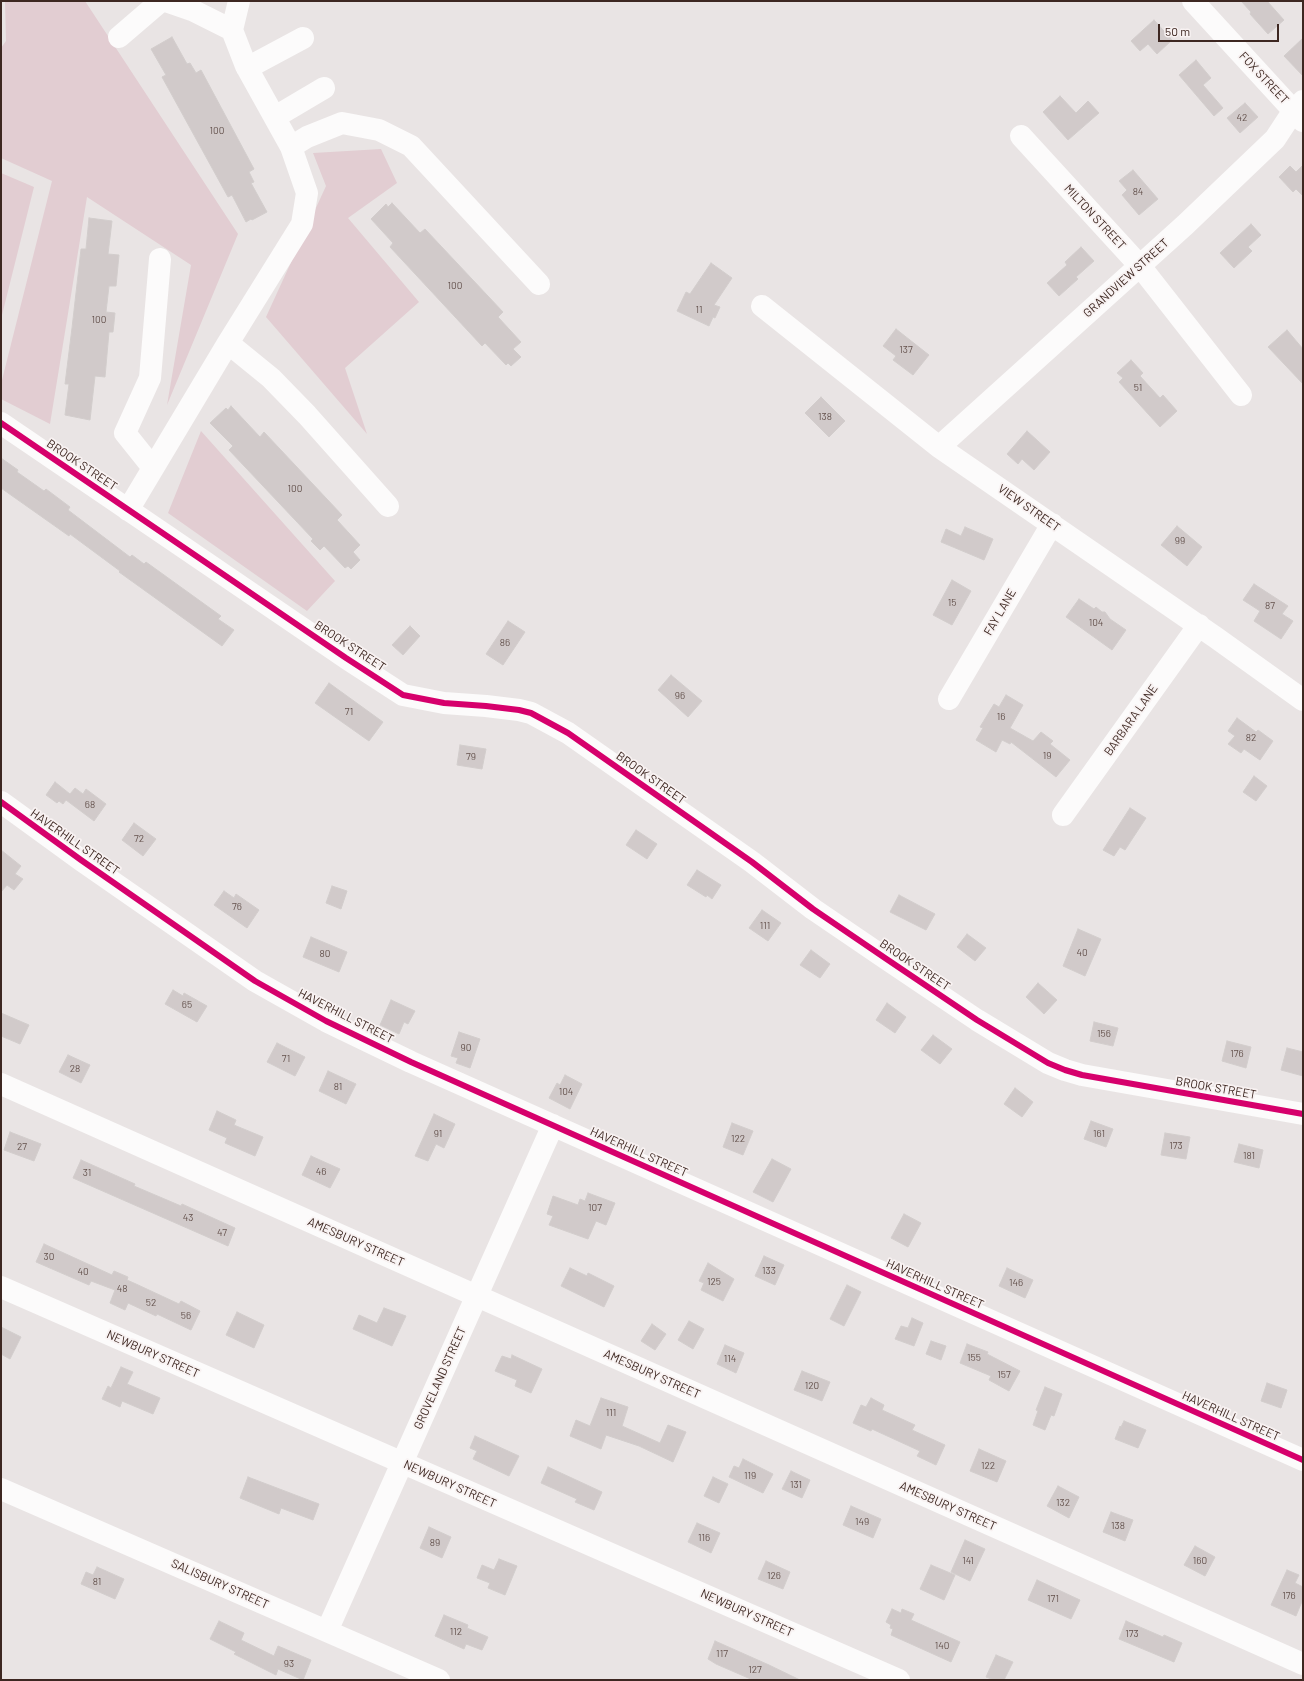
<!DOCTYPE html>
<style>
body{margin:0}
#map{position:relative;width:1304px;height:1681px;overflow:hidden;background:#e9e4e4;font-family:Barlow,sans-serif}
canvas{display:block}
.frame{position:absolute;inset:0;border:2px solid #3d2721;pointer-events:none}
.scale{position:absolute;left:1158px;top:24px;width:121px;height:18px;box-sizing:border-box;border:2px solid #3d2721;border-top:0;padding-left:5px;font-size:12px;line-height:14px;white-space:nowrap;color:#3d2721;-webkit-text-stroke:3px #f8f2f2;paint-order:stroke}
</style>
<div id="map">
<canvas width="1304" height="1681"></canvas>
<div class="frame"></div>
<div class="scale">50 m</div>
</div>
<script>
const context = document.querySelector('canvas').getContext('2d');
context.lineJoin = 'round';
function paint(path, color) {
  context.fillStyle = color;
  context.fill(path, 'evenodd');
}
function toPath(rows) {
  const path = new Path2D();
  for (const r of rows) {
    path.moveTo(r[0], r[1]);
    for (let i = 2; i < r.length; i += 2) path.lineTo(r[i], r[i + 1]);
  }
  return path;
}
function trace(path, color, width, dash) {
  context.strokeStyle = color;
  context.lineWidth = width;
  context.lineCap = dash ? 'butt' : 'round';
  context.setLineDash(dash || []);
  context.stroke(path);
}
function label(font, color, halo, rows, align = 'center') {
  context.font = font + ' Barlow,sans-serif';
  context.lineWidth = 3.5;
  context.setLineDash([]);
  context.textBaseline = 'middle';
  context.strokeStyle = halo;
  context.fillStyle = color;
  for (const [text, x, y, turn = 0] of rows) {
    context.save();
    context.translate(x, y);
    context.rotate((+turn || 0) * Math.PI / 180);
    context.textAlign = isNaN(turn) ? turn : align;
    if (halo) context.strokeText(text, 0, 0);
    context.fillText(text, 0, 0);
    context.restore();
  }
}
const green = toPath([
 [5,1,85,1,238,234,167,405,191,265,87,197,50,424,1,399,1,384,52,181,1,158,1,48,6,41],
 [381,149,397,183,348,218,419,302,345,368,367,434,266,317,326,186,313,153],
 [1,173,34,187,1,319],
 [201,431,335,581,307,611,168,513]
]);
const building = toPath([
 [1241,1,1267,1,1284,20,1268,34,1250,14,1251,12,1241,1],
 [1154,20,1172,40,1157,54,1148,44,1140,51,1131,41,1154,20],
 [172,37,187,64,190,63,196,73,201,70,254,169,249,172,254,182,251,183,267,212,252,220,251,219,246,222,232,195,228,197,162,77,166,75,151,49,172,37],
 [1303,38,1303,76,1284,56,1303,38],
 [1196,60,1211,78,1203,85,1223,108,1214,116,1179,75,1196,60],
 [1060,96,1076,113,1088,101,1099,113,1068,140,1043,112,1060,96],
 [1245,103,1258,117,1240,133,1227,118,1245,103],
 [1303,165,1303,196,1296,189,1293,192,1279,177,1290,166,1296,172,1303,165],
 [1133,170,1158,199,1139,215,1122,195,1127,190,1119,181,1133,170],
 [392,203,420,233,425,229,503,312,498,317,521,342,513,349,521,357,511,366,508,363,506,365,485,343,482,346,390,247,393,243,371,219,386,204,388,207,392,203],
 [89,218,112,221,108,254,119,255,116,286,109,286,106,312,115,313,113,332,109,332,105,377,95,376,90,420,65,415,69,384,65,384,72,328,81,249,86,249,89,218],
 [1251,224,1261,235,1248,247,1252,251,1234,268,1220,253,1251,224],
 [1081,247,1094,261,1076,277,1078,279,1059,296,1047,283,1067,265,1065,262,1081,247],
 [711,263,732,278,714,305,720,307,715,318,713,317,709,326,677,311,686,292,690,294,711,263],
 [896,329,929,355,913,375,893,360,896,356,883,346,896,329],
 [1287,330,1303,349,1303,384,1268,347,1287,330],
 [1131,360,1143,373,1140,376,1160,398,1163,395,1177,411,1160,427,1119,382,1123,378,1117,373,1131,360],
 [821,397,845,421,829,437,805,413,821,397],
 [231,406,260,437,264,432,342,515,337,520,360,545,353,552,360,560,351,569,348,566,345,568,324,546,320,550,311,541,313,539,229,450,233,446,210,423,226,408,228,410,231,406],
 [1027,431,1050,452,1034,470,1022,459,1018,464,1007,454,1027,431],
 [1,458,18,470,17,472,44,491,46,489,70,507,68,510,130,557,132,555,144,564,146,562,221,616,218,619,234,630,222,646,119,572,120,571,70,534,69,536,1,488,1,458],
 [1177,526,1202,547,1187,566,1161,545,1177,526],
 [965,527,993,539,984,560,941,542,946,529,961,536,965,527],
 [952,580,971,591,952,625,933,615,952,580],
 [1254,584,1288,606,1282,614,1293,621,1281,639,1254,621,1260,611,1243,600,1254,584],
 [1079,599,1094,609,1096,607,1102,612,1105,612,1110,619,1126,630,1112,650,1066,617,1079,599],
 [508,621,525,632,503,665,486,654,508,621],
 [410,626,420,636,403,655,392,645,410,626],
 [671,675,702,701,688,717,658,690,671,675],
 [329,683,383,722,369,741,315,703,329,683],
 [1006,695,1023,705,1010,728,1033,741,1041,732,1053,741,1050,744,1070,760,1056,777,1011,742,1010,744,1002,740,996,752,976,740,983,728,980,727,994,704,999,707,1006,695],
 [1237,718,1256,732,1258,730,1273,741,1260,760,1244,749,1241,753,1228,744,1235,736,1228,731,1237,718],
 [460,745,486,749,482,769,457,765,460,745],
 [1254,776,1267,786,1256,801,1243,792,1254,776],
 [55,782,70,794,75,788,83,794,86,789,106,804,94,821,66,800,63,804,59,801,57,803,46,795,55,782],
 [1130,808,1146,818,1125,850,1120,847,1114,856,1103,850,1130,808],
 [134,823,156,839,143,856,122,840,134,823],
 [636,830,657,844,647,859,626,845,636,830],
 [1,850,21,866,15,874,23,879,14,890,7,885,1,892,1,850],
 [697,870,721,885,712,899,707,895,706,897,687,885,697,870],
 [332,886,347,891,341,909,326,903,332,886],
 [224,891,234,898,236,894,259,910,247,928,214,905,224,891],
 [899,895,935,914,926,930,890,912,899,895],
 [762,910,781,923,768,941,749,928,762,910],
 [1078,929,1101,939,1085,976,1063,966,1078,929],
 [967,934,986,948,975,961,957,947,967,934],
 [311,937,347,952,339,972,303,957,311,937],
 [811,950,830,964,820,978,800,965,811,950],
 [1038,983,1057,1000,1044,1014,1026,997,1038,983],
 [173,990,183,996,184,993,207,1006,197,1022,165,1004,173,990],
 [391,1000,415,1011,408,1024,404,1022,399,1034,380,1025,391,1000],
 [887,1003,906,1017,895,1033,876,1020,887,1003],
 [1,1013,29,1025,20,1044,1,1036,1,1013],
 [1094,1022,1118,1028,1113,1046,1090,1041,1094,1022],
 [459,1032,480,1039,470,1068,456,1063,458,1058,451,1056,459,1032],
 [933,1035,952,1049,940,1064,921,1050,933,1035],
 [1227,1041,1251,1047,1246,1068,1222,1061,1227,1041],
 [277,1043,305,1057,295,1076,267,1062,277,1043],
 [1287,1048,1303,1052,1303,1076,1281,1070,1287,1048],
 [68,1055,90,1065,81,1083,59,1072,68,1055],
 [328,1071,356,1084,346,1104,319,1091,328,1071],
 [565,1075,582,1084,570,1109,549,1098,557,1083,560,1085,565,1075],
 [1015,1088,1033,1102,1022,1117,1004,1104,1015,1088],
 [217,1111,236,1120,234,1125,263,1137,255,1156,225,1143,227,1138,209,1130,217,1111],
 [434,1114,455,1124,444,1148,436,1144,428,1161,415,1156,434,1114],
 [1091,1121,1113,1129,1106,1147,1084,1139,1091,1121],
 [732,1123,753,1131,743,1155,723,1147,732,1123],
 [10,1132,41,1144,34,1161,4,1150,10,1132],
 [1165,1133,1190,1137,1186,1159,1161,1155,1165,1133],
 [1239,1144,1263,1150,1259,1168,1234,1162,1239,1144],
 [311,1156,340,1169,330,1188,302,1175,311,1156],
 [772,1159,791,1169,773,1202,753,1192,772,1159],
 [81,1160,135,1184,134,1186,181,1206,182,1204,235,1228,228,1246,73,1178,81,1160],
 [588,1193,615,1203,606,1225,596,1221,588,1239,549,1225,553,1216,547,1214,553,1196,578,1205,580,1199,585,1201,588,1193],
 [904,1214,921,1223,908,1247,891,1238,904,1214],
 [44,1244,112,1275,114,1271,128,1277,127,1280,136,1284,179,1304,181,1301,200,1311,191,1330,157,1314,156,1316,128,1303,125,1310,110,1303,115,1290,91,1281,89,1285,36,1262,44,1244],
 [764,1256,784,1265,775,1285,755,1276,764,1256],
 [708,1263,734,1279,723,1301,701,1290,704,1283,699,1281,708,1263],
 [570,1268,587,1276,588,1273,614,1286,604,1307,561,1286,570,1268],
 [1007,1268,1033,1280,1025,1298,999,1286,1007,1268],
 [847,1285,861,1292,844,1326,830,1319,847,1285],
 [384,1308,406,1316,392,1346,353,1329,359,1315,377,1323,384,1308],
 [237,1312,264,1325,254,1348,226,1335,237,1312],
 [912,1318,923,1323,914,1346,895,1339,901,1326,908,1328,912,1318],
 [689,1321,704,1329,693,1349,678,1340,689,1321],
 [652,1324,666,1334,655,1350,641,1341,652,1324],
 [1,1327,21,1337,10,1359,1,1354,1,1327],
 [931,1341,946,1346,941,1360,926,1354,931,1341],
 [967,1344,988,1352,987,1354,1020,1371,1009,1391,989,1380,991,1376,960,1363,967,1344],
 [725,1345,744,1353,736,1373,717,1364,725,1345],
 [512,1355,542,1369,531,1393,515,1386,517,1380,495,1371,502,1356,511,1359,512,1355],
 [121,1367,133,1372,127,1384,160,1398,153,1414,122,1401,120,1407,102,1399,108,1386,111,1388,121,1367],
 [802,1371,830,1382,822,1401,794,1390,802,1371],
 [1267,1383,1287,1390,1281,1408,1261,1401,1267,1383],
 [1045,1387,1062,1394,1054,1416,1051,1415,1045,1430,1033,1425,1038,1411,1036,1410,1045,1387],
 [601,1398,628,1407,622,1426,660,1443,668,1425,686,1432,673,1462,639,1446,606,1435,601,1449,570,1436,576,1420,590,1426,601,1398],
 [871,1398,884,1405,882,1410,915,1425,912,1430,945,1445,936,1465,917,1456,920,1451,872,1429,871,1431,853,1423,861,1405,866,1407,871,1398],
 [1124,1421,1146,1430,1138,1448,1115,1439,1120,1426,1121,1427,1124,1421],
 [475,1436,519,1456,509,1476,473,1459,477,1451,470,1448,475,1436],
 [979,1449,1006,1461,997,1482,970,1471,979,1449],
 [743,1459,773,1474,763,1493,729,1477,734,1466,739,1468,743,1459],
 [548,1467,602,1492,594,1510,575,1502,577,1499,541,1483,548,1467],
 [791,1471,810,1480,802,1498,782,1489,791,1471],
 [248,1477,319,1504,313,1520,281,1508,279,1514,240,1498,248,1477],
 [713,1477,728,1484,719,1503,704,1496,713,1477],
 [1058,1486,1079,1497,1069,1518,1047,1506,1058,1486],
 [851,1506,881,1519,873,1538,843,1525,851,1506],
 [1111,1512,1133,1520,1125,1541,1103,1532,1111,1512],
 [697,1523,720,1533,711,1553,688,1542,697,1523],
 [429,1527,451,1537,442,1558,420,1548,429,1527],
 [965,1540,985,1549,970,1581,951,1572,965,1540],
 [1195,1546,1215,1557,1205,1576,1184,1565,1195,1546],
 [499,1559,517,1566,505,1595,488,1588,490,1583,477,1578,482,1565,494,1570,499,1559],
 [766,1561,790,1572,783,1589,758,1579,766,1561],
 [931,1565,955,1575,944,1600,920,1589,931,1565],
 [97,1567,124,1579,115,1599,81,1584,86,1572,93,1575,97,1567],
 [1287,1570,1299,1575,1295,1583,1303,1587,1303,1599,1296,1616,1271,1605,1287,1570],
 [1037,1580,1080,1600,1071,1619,1028,1600,1037,1580],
 [892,1609,901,1613,902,1609,914,1614,911,1620,960,1642,951,1662,891,1635,893,1629,890,1628,891,1625,886,1622,892,1609],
 [444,1615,468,1625,467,1628,488,1637,482,1650,466,1644,464,1649,435,1636,444,1615],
 [219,1621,244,1633,241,1640,274,1656,278,1646,311,1660,303,1680,278,1669,276,1675,234,1654,236,1652,210,1639,219,1621],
 [1126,1621,1163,1637,1164,1635,1182,1643,1174,1662,1119,1639,1126,1621],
 [715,1641,769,1665,800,1680,753,1680,716,1664,708,1659,715,1641],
 [996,1655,1013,1662,1004,1680,994,1680,986,1677,996,1655]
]);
const minor = toPath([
 [166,1,192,10,232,30],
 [1193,1,1303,121],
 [119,37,161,1],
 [247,68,303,38],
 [275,117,324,88],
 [1021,136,1140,266,1241,395],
 [291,147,307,137,342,123,379,130,411,146,539,284],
 [762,306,939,447,1215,637,1303,700],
 [228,343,271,378,307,415,388,506],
 [1,423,346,658,403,695,444,703,486,706,519,710,531,713,568,733,752,862,813,909,885,958,977,1020,1048,1063,1065,1070,1082,1075,1303,1114],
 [939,447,1185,225,1275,139,1294,110,1303,101],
 [153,468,125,433,150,378,160,259],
 [128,510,228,343,302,224,307,193,291,147,246,66,232,30,239,1],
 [949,699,1052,524],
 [1,802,81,860,255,981,326,1021,411,1062,1303,1460],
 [1063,815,1199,625],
 [1,1084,1303,1664],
 [1,1287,899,1680],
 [1,1489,439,1680],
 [327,1631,553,1125]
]);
const cycleway = toPath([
 [1,423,346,658,403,695,444,703,486,706,519,710,531,713,568,733,752,862,813,909,885,958,977,1020,1048,1063,1065,1070,1082,1075,1303,1114],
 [1,802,81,860,255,981,326,1021,411,1062,1303,1460]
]);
const numberNames = [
 ["42",1242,118],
 ["100",217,131],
 ["84",1138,192],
 ["100",455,286],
 ["11",699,310],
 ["100",99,320],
 ["137",906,350],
 ["51",1138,388],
 ["138",825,417],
 ["100",295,489],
 ["99",1180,541],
 ["15",952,603],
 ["87",1270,606],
 ["104",1096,623],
 ["86",505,643],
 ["96",680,696],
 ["71",349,712],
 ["16",1001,717],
 ["82",1251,738],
 ["19",1047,756],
 ["79",471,757],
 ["68",90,805],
 ["72",139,839],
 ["76",237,907],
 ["111",765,926],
 ["40",1082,953],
 ["80",325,954],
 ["65",187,1005],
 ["156",1104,1034],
 ["90",466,1048],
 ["176",1237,1054],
 ["71",286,1059],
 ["28",75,1069],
 ["81",338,1087],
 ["104",566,1092],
 ["91",438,1134],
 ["161",1099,1134],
 ["122",738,1139],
 ["173",1176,1146],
 ["27",22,1147],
 ["181",1249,1156],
 ["46",321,1172],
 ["31",87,1173],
 ["107",595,1208],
 ["43",188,1218],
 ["47",222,1233],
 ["30",49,1257],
 ["133",769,1271],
 ["40",83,1272],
 ["125",714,1282],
 ["146",1016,1283],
 ["48",122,1289],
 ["52",151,1303],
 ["56",186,1316],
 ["155",974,1358],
 ["114",730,1359],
 ["157",1004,1375],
 ["120",812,1386],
 ["111",611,1413],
 ["122",988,1466],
 ["119",750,1476],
 ["131",796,1485],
 ["132",1063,1503],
 ["149",862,1522],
 ["138",1118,1526],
 ["116",704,1538],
 ["89",435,1543],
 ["141",968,1561],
 ["160",1200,1561],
 ["126",774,1576],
 ["81",97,1582],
 ["176",1289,1596],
 ["171",1053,1599],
 ["112",456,1632],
 ["173",1132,1634],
 ["140",942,1646],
 ["117",722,1654],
 ["93",289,1664],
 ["127",755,1670]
];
const streetNames = [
 ["FOX STREET",1264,78,47],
 ["MILTON STREET",1095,217,47],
 ["GRANDVIEW STREET",1126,278,-42],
 ["BROOK STREET",82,465,34],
 ["VIEW STREET",1029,508,35],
 ["FAY LANE",1000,612,-60],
 ["BROOK STREET",350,646,33],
 ["BARBARA LANE",1131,720,-55],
 ["BROOK STREET",651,778,35],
 ["HAVERHILL STREET",75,842,35],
 ["BROOK STREET",915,965,34],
 ["HAVERHILL STREET",346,1016,27],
 ["BROOK STREET",1216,1088,10],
 ["HAVERHILL STREET",639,1152,24],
 ["AMESBURY STREET",356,1242,24],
 ["HAVERHILL STREET",935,1284,24],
 ["NEWBURY STREET",153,1354,24],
 ["AMESBURY STREET",652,1374,24],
 ["GROVELAND STREET",440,1378,-66],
 ["HAVERHILL STREET",1231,1416,24],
 ["NEWBURY STREET",450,1484,24],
 ["AMESBURY STREET",948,1506,24],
 ["SALISBURY STREET",220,1584,24],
 ["NEWBURY STREET",747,1613,24]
];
paint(green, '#e2cdd2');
paint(building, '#d1caca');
trace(building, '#d2cdcc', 1);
trace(minor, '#fcfbfb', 22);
trace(cycleway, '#d6006c', 6);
label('10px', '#64524d', null, numberNames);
label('12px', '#3d2721', '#f8f2f2', streetNames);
</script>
